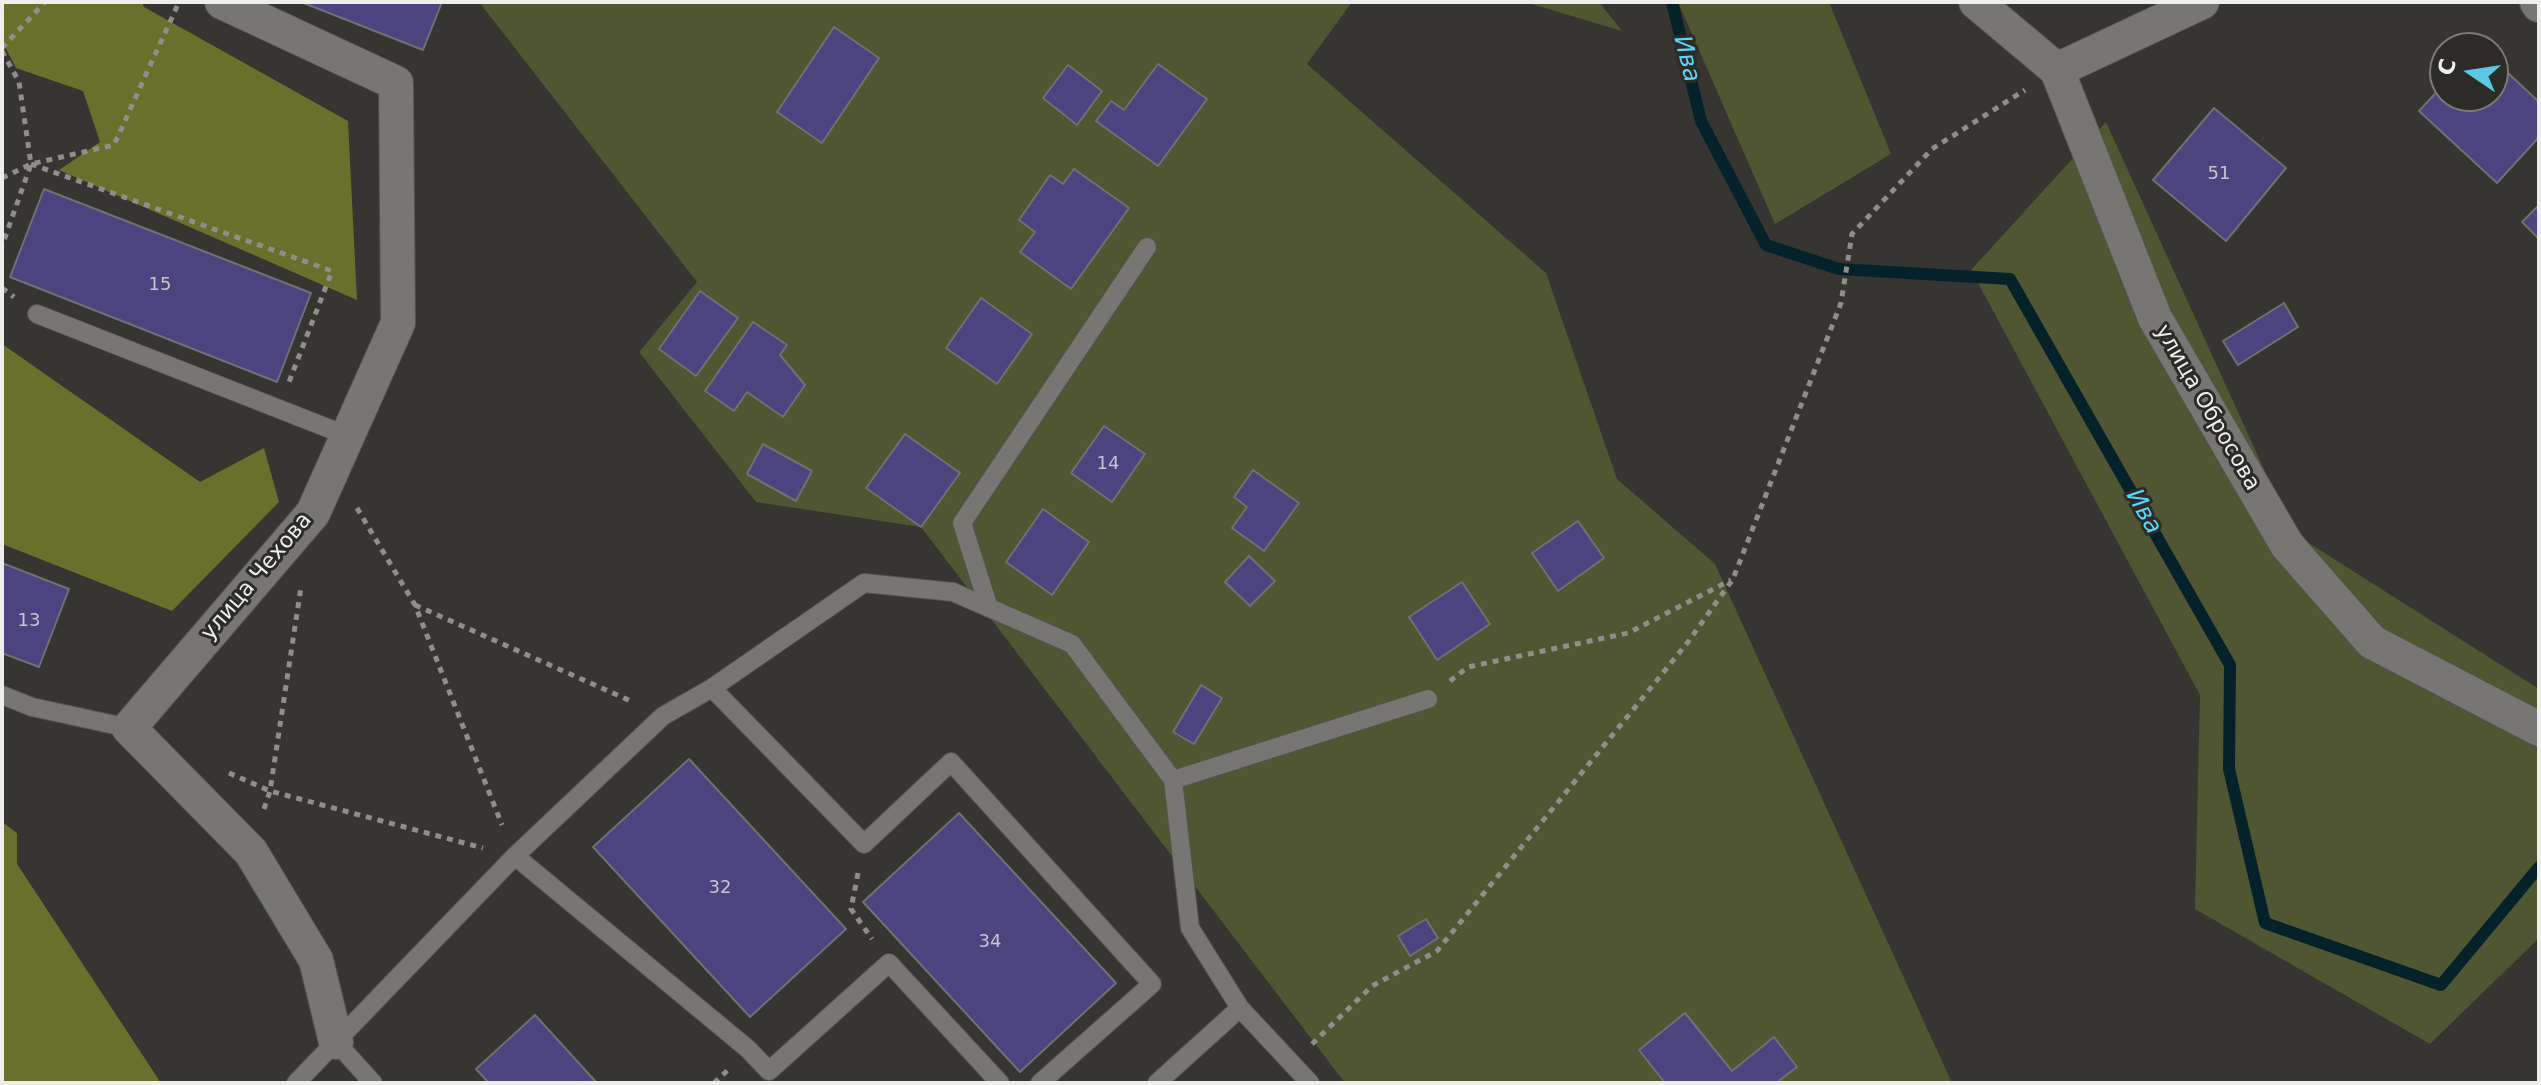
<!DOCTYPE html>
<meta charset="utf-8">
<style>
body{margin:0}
#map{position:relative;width:2541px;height:1085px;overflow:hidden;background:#363531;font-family:"DejaVu Sans",sans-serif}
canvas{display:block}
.frame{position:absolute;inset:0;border:4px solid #eeeeeb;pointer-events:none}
.north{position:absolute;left:2429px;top:32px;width:80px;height:80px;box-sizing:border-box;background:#2c2b27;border:2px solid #7a7975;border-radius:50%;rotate:283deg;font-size:22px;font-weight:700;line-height:32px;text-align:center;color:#eeeeeb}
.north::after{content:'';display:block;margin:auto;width:28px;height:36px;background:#5ac8e5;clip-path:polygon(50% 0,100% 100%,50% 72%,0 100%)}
</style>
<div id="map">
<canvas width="2541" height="1085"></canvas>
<div class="frame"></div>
<div class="north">С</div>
</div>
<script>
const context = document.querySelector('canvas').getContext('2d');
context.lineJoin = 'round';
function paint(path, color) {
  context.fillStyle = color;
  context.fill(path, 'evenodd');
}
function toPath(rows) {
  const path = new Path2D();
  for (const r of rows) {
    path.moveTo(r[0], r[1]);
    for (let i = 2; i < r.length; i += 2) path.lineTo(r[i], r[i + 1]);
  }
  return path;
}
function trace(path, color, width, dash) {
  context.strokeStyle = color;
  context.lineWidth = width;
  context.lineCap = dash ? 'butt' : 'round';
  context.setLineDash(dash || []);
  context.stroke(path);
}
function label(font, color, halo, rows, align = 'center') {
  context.font = font + ' "DejaVu Sans",sans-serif';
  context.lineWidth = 6;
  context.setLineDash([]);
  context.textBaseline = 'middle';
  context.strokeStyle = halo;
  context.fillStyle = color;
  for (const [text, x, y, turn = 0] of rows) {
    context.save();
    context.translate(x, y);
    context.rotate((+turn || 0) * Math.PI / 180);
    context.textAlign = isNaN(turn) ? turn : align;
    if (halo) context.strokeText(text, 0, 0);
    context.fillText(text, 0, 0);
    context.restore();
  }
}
const green = toPath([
 [479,2,1352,2,1307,64,1546,273,1617,479,1715,564,1952,1083,1345,1083,921,527,756,502,639,352,697,282],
 [1525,2,1599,2,1622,31],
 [1678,2,1829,2,1891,154,1775,224],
 [2106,122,2293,533,2539,689,2539,938,2430,1044,2195,909,2200,695,1971,270]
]);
const forest = toPath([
 [2,2,142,2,144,7,348,121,357,300,59,170,100,142,83,91,16,68,2,41],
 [2,344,200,482,264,448,279,502,172,611,2,544],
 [2,822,17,833,17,864,161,1083,2,1083]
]);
const stream = toPath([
 [1672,2,1701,121,1766,245,1839,269,2010,279,2230,665,2229,769,2265,923,2441,985,2539,867]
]);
const building = toPath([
 [301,2,442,2,423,50,301,2],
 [834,27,879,58,822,143,777,112,834,27],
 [2493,59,2539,102,2539,137,2497,183,2419,111,2445,83,2445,96,2493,96,2493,59],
 [1158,64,1207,99,1158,166,1096,121,1111,101,1124,110,1158,64],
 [1068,65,1102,91,1077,125,1043,98,1068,65],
 [2214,108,2286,168,2226,241,2153,180,2214,108],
 [1074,169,1129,208,1071,289,1020,252,1035,232,1019,220,1050,175,1063,184,1074,169],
 [44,189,311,293,277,382,10,277,44,189],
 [2539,205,2539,239,2522,222,2539,205],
 [700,291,738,318,696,376,659,349,700,291],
 [981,298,1032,334,997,384,946,348,981,298],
 [2284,303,2298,327,2238,365,2223,341,2284,303],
 [753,322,787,345,780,355,805,385,783,417,747,392,734,411,705,391,753,322],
 [1104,426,1145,454,1112,502,1071,473,1104,426],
 [905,434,960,473,921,527,866,488,905,434],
 [763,444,812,471,796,501,747,474,763,444],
 [1253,470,1299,503,1264,551,1232,528,1247,507,1234,497,1253,470],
 [1043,509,1089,542,1052,595,1006,562,1043,509],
 [1578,521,1604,558,1558,591,1532,553,1578,521],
 [1249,556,1275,581,1250,606,1225,582,1249,556],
 [2,563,69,589,39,667,2,653,2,563],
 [1462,582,1490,624,1437,660,1409,617,1462,582],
 [1201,685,1222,698,1194,744,1173,732,1201,685],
 [689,759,846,929,750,1017,593,847,689,759],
 [959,813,1116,983,1020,1072,863,902,959,813],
 [1426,919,1438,938,1410,956,1398,936,1426,919],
 [1685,1013,1732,1071,1774,1037,1797,1067,1776,1083,1665,1083,1639,1050,1685,1013],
 [535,1015,597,1083,489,1083,476,1069,535,1015]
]);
const path = toPath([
 [2,48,45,2],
 [2,51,19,82,31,164,2,246],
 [31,164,332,271,289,382],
 [2,178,31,164,114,145,179,2],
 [2,288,14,297],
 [357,508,415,605,502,825],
 [415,605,633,702],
 [1450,681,1468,667,1628,633,1731,580],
 [229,773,270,791,483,848],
 [264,809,270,791,301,587],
 [858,873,851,909,872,939],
 [1312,1044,1372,986,1437,951,1688,642,1733,579,1841,303,1852,234,1932,149,2025,90],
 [714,1083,728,1070]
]);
const service = toPath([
 [37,314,348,436],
 [989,608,962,523,1147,247],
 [712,688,864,844,951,762,1152,984,1040,1083],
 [2,695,32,707,129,728],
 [1173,780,1428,699],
 [515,856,748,1049,769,1071,889,963,1000,1083],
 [336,1042,373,1083],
 [296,1083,515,856,663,716,712,688,864,583,953,592,1072,644,1173,780,1190,928,1240,1008,1310,1083],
 [1157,1083,1240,1008]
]);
const minor = toPath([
 [222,2,396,83,398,323,313,513,129,728,251,852,316,960,336,1042],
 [1976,2,2057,70,2155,318,2287,545,2372,642,2539,729],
 [2537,2,2539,5],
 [2057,70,2202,2]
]);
const numberNames = [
 ["51",2219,174],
 ["15",160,285],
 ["14",1108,464],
 ["13",29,621],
 ["32",720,888],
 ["34",990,942]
];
const streetNames = [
 ["улица Обросова",2207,408,60],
 ["улица Чехова",257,577,-50]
];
const waterNames = [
 ["Ива",1686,59,76],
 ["Ива",2143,512,60]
];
paint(green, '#505631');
paint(forest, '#68702b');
trace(stream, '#05222b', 12);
paint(building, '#4c447e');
trace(building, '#707074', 2);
trace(service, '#535350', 20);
trace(minor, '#535350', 36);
trace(path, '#8f8e8b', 5, [6, 6]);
trace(service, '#777672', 18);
trace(minor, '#777672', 34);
label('18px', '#c6c4d0', null, numberNames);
label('22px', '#eeeeeb', '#2c2b27', streetNames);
label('italic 24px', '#58d6fe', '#2c2b27', waterNames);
</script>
